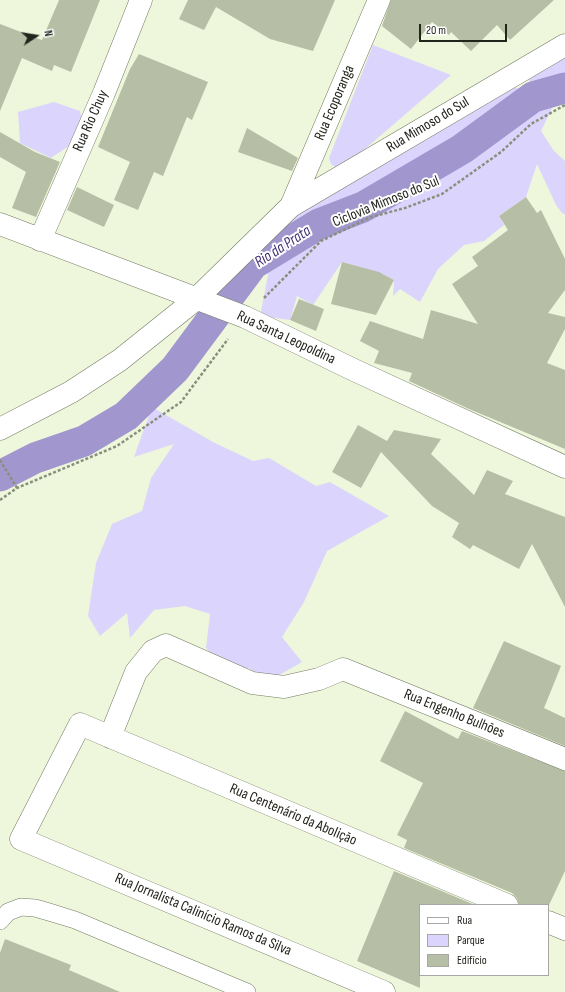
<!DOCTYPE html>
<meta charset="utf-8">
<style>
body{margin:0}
#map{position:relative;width:565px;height:992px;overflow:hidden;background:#eef7dc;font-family:"Sofia Sans Condensed",sans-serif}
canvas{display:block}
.legend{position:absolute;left:419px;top:904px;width:130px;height:72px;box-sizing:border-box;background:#fff;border:1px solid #a7a8a4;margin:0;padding:5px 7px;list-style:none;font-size:12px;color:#22251c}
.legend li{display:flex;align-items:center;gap:8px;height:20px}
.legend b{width:20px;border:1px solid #a7a8a4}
.north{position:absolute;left:16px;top:16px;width:40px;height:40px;-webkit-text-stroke:3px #fff;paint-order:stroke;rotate:78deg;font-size:11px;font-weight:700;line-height:16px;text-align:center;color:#22251c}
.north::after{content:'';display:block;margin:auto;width:14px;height:18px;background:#22251c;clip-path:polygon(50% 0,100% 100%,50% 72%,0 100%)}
.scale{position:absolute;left:419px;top:24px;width:88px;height:18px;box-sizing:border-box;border:2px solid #22251c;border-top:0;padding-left:5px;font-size:12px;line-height:14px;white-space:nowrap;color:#22251c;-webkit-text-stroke:3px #fff;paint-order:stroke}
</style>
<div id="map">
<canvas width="565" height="992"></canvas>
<ul class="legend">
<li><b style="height:5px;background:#fff"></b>Rua</li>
<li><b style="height:11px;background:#dbd4fd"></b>Parque</li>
<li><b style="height:11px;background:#b6bfa5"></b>Edifício</li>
</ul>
<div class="north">N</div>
<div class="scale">20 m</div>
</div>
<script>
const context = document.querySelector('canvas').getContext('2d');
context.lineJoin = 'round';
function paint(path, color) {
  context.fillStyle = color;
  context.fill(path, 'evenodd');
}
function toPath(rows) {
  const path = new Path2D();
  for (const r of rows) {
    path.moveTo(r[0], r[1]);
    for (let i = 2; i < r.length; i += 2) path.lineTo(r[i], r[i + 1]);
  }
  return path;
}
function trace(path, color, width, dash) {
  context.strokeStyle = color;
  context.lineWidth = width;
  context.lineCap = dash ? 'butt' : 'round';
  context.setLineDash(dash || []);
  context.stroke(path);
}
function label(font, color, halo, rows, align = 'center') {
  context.font = font + ' "Sofia Sans Condensed",sans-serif';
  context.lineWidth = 4;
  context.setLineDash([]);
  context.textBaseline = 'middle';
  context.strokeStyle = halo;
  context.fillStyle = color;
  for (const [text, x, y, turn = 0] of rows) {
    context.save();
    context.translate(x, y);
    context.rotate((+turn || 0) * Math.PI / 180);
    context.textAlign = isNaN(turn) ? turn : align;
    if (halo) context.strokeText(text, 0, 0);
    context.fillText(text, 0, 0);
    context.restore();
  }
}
const green = toPath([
 [373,45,451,75,344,167,336,168,331,164,329,158],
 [565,54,565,98,555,102,541,131,554,151,565,161,565,214,562,213,556,205,537,164,526,197,499,216,504,225,484,241,464,245,438,269,420,302,400,289,393,296,394,280,383,274,342,262,313,305,297,296,290,320,260,316,268,275,265,244,285,224,316,202,509,85,522,90,531,85,527,75],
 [54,102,80,111,85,135,51,158,20,143,18,112],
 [152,407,213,442,253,461,269,458,316,486,330,482,389,516,327,551,304,602,282,637,302,662,267,682,249,668,231,673,206,648,210,614,185,606,154,610,130,638,127,613,100,636,88,616,96,563,112,524,142,511,151,478,174,444,134,457]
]);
const canal = toPath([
 [0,476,35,458,84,441,126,416,175,369,253,264,319,224,363,207,462,149,533,97,565,88]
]);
const building = toPath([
 [59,0,100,0,71,72,54,65,52,71,22,58,0,111,0,24,42,40],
 [188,0,335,0,313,51,270,39,216,7,204,30,179,19],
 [391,0,554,0,510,40,497,25,471,51,451,32,449,35,432,22,411,49,382,26],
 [139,54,208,82,192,120,187,117,163,176,154,172,138,210,114,200,130,162,98,147,130,69],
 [247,128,298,158,292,171,238,152],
 [0,132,35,152,60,162,36,217,12,208,26,172,0,157],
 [77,187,114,205,104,227,67,210],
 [526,197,537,213,541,210,565,259,565,290,548,313,565,317,565,329,547,363,565,370,565,449,469,409,409,381,412,373,374,363,379,351,360,341,370,321,423,339,431,310,478,324,452,284,478,266,472,257,508,230,499,216],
 [342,262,379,272,394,280,376,315,331,304],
 [299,299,324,309,316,331,290,320],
 [358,425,387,441,394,430,441,439,431,454,474,495,487,470,513,481,505,494,565,517,565,607,532,544,519,569,473,545,470,549,452,537,459,523,432,506,381,452,361,488,332,472],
 [504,641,561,666,544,708,565,718,565,746,473,708],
 [405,711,458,739,462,731,565,771,565,871,549,905,519,905,517,898,512,893,404,848,407,840,397,835,423,783,380,761],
 [394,871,475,905,420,905,420,988,357,961],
 [5,939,71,965,69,970,120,992,0,992,0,953]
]);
const path = toPath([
 [264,298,321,241,371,217,405,208,442,194,501,152,531,124,565,105],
 [0,460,17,488],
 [0,500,17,488,117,446,181,402,228,339]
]);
const lane = toPath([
 [0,921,8,912,21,907,35,908,49,912,75,920,247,992]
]);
const street = toPath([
 [291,206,379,0],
 [0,224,245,317,354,370,565,467],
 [40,240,104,93,141,0],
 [0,429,71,392,120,360,195,300,291,206,565,45],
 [110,737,136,672,153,651,166,645,252,683,284,687,319,679,343,669,565,759],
 [548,922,565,929],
 [384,992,21,839,80,724,507,905]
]);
const streetNames = [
 ["Rua Ecoporanga",335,103,-67],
 ["Rua Rio Chuy",91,121,-66],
 ["Rua Mimoso do Sul",428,125,-31],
 ["Ciclovia Mimoso do Sul",386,202,-22],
 ["Rua Santa Leopoldina",286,338,25],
 ["Rua Engenho Bulhões",454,714,22],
 ["Rua Centenário da Abolição",293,815,23],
 ["Rua Jornalista Calinício Ramos da Silva",203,915,23]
];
const waterNames = [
 ["Rio da Prata",283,247,-33]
];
paint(green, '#dbd4fd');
trace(canal, '#a196ce', 31);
paint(building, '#b6bfa5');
trace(lane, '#737a63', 18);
trace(street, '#737a63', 23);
trace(path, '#898f7d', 2.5, [3, 2]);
trace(lane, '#fff', 17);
trace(street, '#fff', 22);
label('15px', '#22251c', '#fff', streetNames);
label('italic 16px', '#453376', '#fff', waterNames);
</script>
